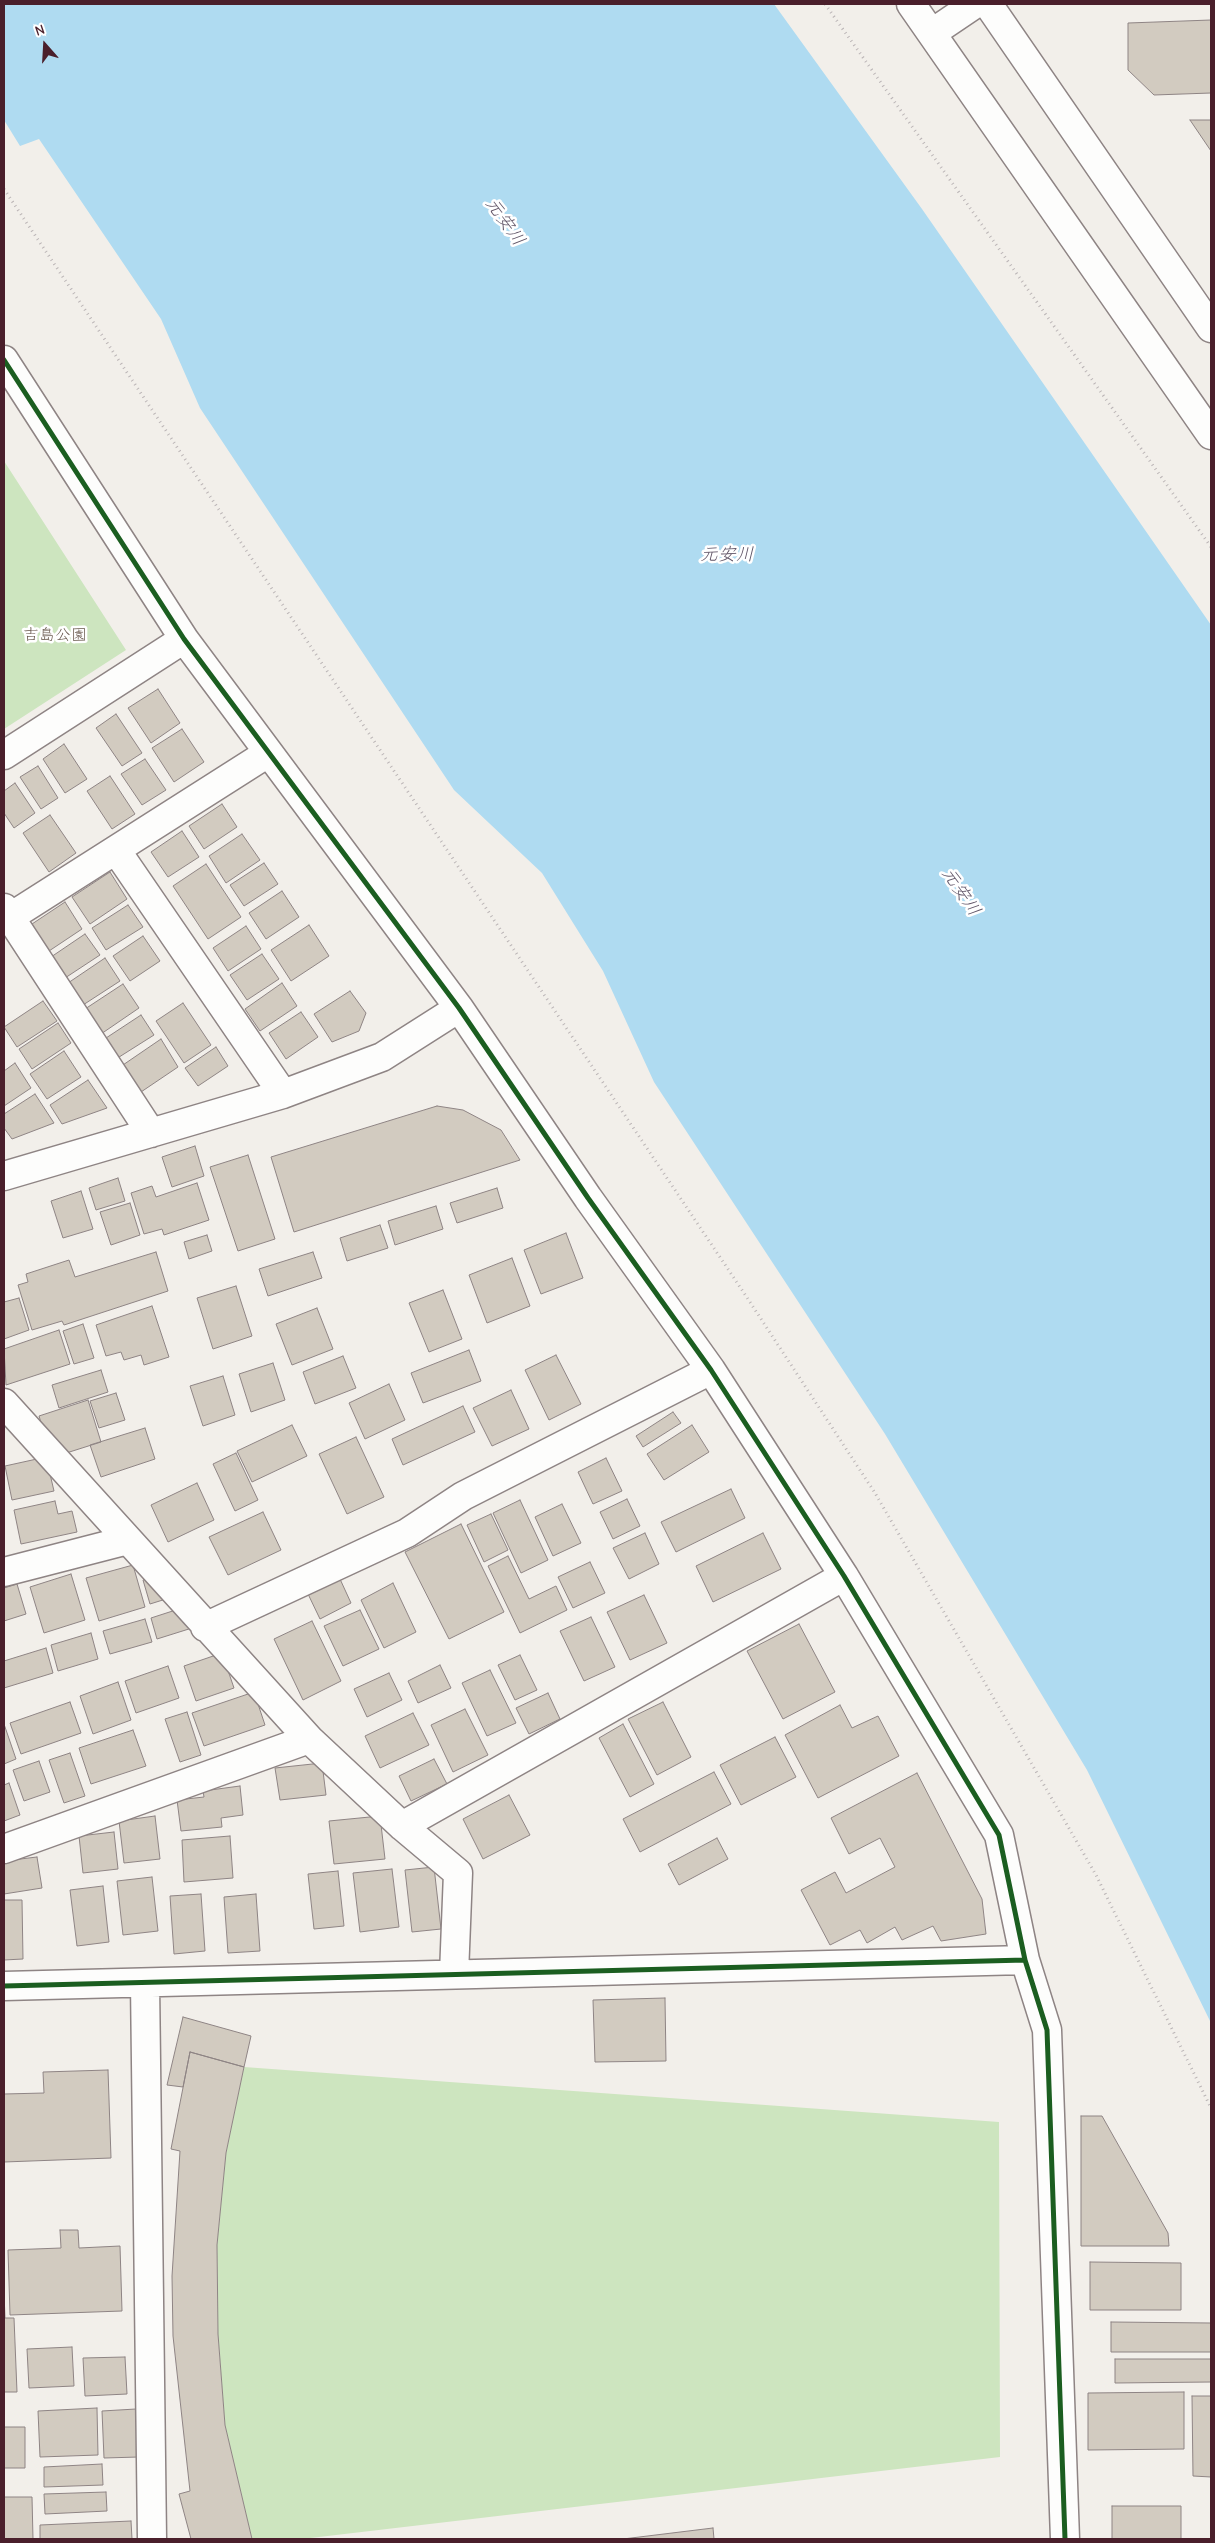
<!DOCTYPE html>
<meta charset="utf-8">
<style>
body{margin:0}
#map{position:relative;width:1215px;height:2543px;overflow:hidden;background:#f2efea;font-family:"Comic Neue",sans-serif}
canvas{display:block}
.frame{position:absolute;inset:0;border:5px solid #4a1f2b;pointer-events:none}
.north{position:absolute;left:20px;top:20px;width:50px;height:50px;-webkit-text-stroke:4px #fff;paint-order:stroke;rotate:341deg;font-size:14px;font-weight:700;line-height:20px;text-align:center;color:#4a1f2b}
.north::after{content:'';display:block;margin:auto;width:18px;height:22px;background:#4a1f2b;clip-path:polygon(50% 0,100% 100%,50% 72%,0 100%)}
</style>
<div id="map">
<canvas width="1215" height="2543"></canvas>
<div class="frame"></div>
<div class="north">N</div>
</div>
<script>
const context = document.querySelector('canvas').getContext('2d');
context.lineJoin = 'round';
function paint(path, color) {
  context.fillStyle = color;
  context.fill(path, 'evenodd');
}
function toPath(rows) {
  const path = new Path2D();
  for (const r of rows) {
    path.moveTo(r[0], r[1]);
    for (let i = 2; i < r.length; i += 2) path.lineTo(r[i], r[i + 1]);
  }
  return path;
}
function trace(path, color, width, dash) {
  context.strokeStyle = color;
  context.lineWidth = width;
  context.lineCap = dash ? 'butt' : 'round';
  context.setLineDash(dash || []);
  context.stroke(path);
}
function label(font, color, halo, rows, align = 'center') {
  context.font = font + ' "Comic Neue","Klee One",sans-serif';
  context.lineWidth = 5;
  context.setLineDash([]);
  context.textBaseline = 'middle';
  context.strokeStyle = halo;
  context.fillStyle = color;
  for (const [text, x, y, turn = 0] of rows) {
    context.save();
    context.translate(x, y);
    context.rotate((+turn || 0) * Math.PI / 180);
    context.textAlign = isNaN(turn) ? turn : align;
    if (halo) context.strokeText(text, 0, 0);
    context.fillText(text, 0, 0);
    context.restore();
  }
}
const green = toPath([
 [4,461,126,650,4,729],
 [244,2067,999,2122,1000,2457,302,2539,252,2539,225,2425,218,2334,217,2245,226,2153]
]);
const water = toPath([
 [4,4,774,4,922,209,1211,625,1211,2023,1087,1770,885,1434,654,1082,603,971,542,873,454,790,200,408,161,319,39,139,20,146,4,120]
]);
const building = toPath([
 [1211,20,1211,93,1154,95,1128,70,1128,23,1211,20],
 [1190,120,1211,120,1211,151,1190,120],
 [158,689,180,723,151,743,128,708,158,689],
 [116,714,142,753,122,766,96,728,116,714],
 [182,729,204,762,174,782,152,748,182,729],
 [64,744,87,779,65,793,43,759,64,744],
 [145,759,166,790,142,805,121,774,145,759],
 [38,766,58,798,41,809,20,777,38,766],
 [110,776,135,814,112,829,87,791,110,776],
 [15,783,35,813,14,828,4,813,4,791,15,783],
 [222,804,237,827,204,849,189,826,222,804],
 [50,815,76,853,49,872,23,833,50,815],
 [182,831,199,857,168,877,151,852,182,831],
 [242,834,260,860,226,883,209,856,242,834],
 [264,863,278,884,244,906,230,885,264,863],
 [206,864,241,917,208,939,173,886,206,864],
 [110,872,127,899,90,924,72,897,110,872],
 [282,891,299,917,266,939,249,913,282,891],
 [65,902,82,929,46,953,29,926,65,902],
 [128,905,143,927,106,950,92,928,128,905],
 [309,925,329,956,291,981,271,950,309,925],
 [246,926,261,949,228,971,213,948,246,926],
 [85,934,100,955,65,978,51,957,85,934],
 [143,936,160,961,130,981,113,956,143,936],
 [262,954,279,979,247,1000,230,975,262,954],
 [105,958,120,981,83,1005,68,983,105,958],
 [282,983,297,1006,260,1031,245,1009,282,983],
 [123,984,139,1008,101,1034,85,1009,123,984],
 [350,991,366,1013,359,1031,332,1042,314,1014,350,991],
 [43,1001,57,1021,17,1047,4,1027,43,1001],
 [183,1003,211,1045,184,1063,156,1021,183,1003],
 [301,1012,318,1037,286,1059,269,1033,301,1012],
 [141,1015,154,1035,116,1059,103,1040,141,1015],
 [58,1023,71,1043,32,1069,19,1049,58,1023],
 [161,1039,178,1067,138,1094,120,1067,161,1039],
 [216,1047,228,1066,198,1086,185,1068,216,1047],
 [64,1051,81,1077,47,1099,30,1074,64,1051],
 [15,1063,31,1088,4,1106,4,1071,15,1063],
 [88,1080,107,1108,62,1124,50,1105,88,1080],
 [35,1094,54,1123,12,1139,4,1128,4,1114,35,1094],
 [437,1106,463,1110,501,1130,520,1160,294,1232,271,1157,437,1106],
 [195,1146,204,1176,172,1187,162,1157,195,1146],
 [248,1155,275,1239,238,1251,210,1167,248,1155],
 [118,1178,125,1201,96,1210,89,1188,118,1178],
 [197,1183,209,1220,164,1235,162,1229,144,1234,131,1193,152,1186,156,1197,197,1183],
 [497,1188,503,1208,457,1223,450,1203,497,1188],
 [81,1191,93,1229,63,1238,51,1201,81,1191],
 [130,1203,140,1235,111,1245,100,1212,130,1203],
 [436,1206,443,1229,395,1245,388,1221,436,1206],
 [380,1225,388,1248,347,1261,340,1238,380,1225],
 [566,1233,583,1278,541,1294,524,1250,566,1233],
 [207,1235,212,1251,189,1259,184,1242,207,1235],
 [156,1252,168,1291,64,1325,62,1321,32,1330,18,1285,28,1282,26,1274,69,1260,75,1277,156,1252],
 [313,1252,322,1278,268,1296,259,1269,313,1252],
 [512,1258,530,1306,487,1323,469,1275,512,1258],
 [236,1286,252,1336,213,1349,197,1298,236,1286],
 [443,1290,462,1339,429,1352,409,1303,443,1290],
 [19,1298,29,1330,4,1339,4,1302,19,1298],
 [152,1306,169,1357,144,1365,141,1355,124,1360,121,1352,106,1356,96,1325,152,1306],
 [317,1308,333,1349,292,1365,276,1324,317,1308],
 [83,1324,94,1358,74,1364,63,1331,83,1324],
 [59,1330,70,1364,6,1385,4,1349,59,1330],
 [469,1350,481,1381,423,1403,411,1373,469,1350],
 [556,1355,581,1404,549,1420,525,1370,556,1355],
 [343,1356,356,1388,315,1404,303,1372,343,1356],
 [273,1363,285,1400,251,1412,239,1374,273,1363],
 [101,1370,108,1392,59,1408,52,1385,101,1370],
 [223,1376,235,1415,203,1426,190,1386,223,1376],
 [389,1384,405,1420,365,1439,349,1403,389,1384],
 [511,1390,529,1429,492,1446,473,1408,511,1390],
 [116,1393,125,1420,99,1428,90,1401,116,1393],
 [88,1400,101,1442,60,1455,54,1437,46,1439,39,1416,88,1400],
 [463,1406,475,1432,403,1465,392,1439,463,1406],
 [673,1412,681,1423,643,1447,636,1436,673,1412],
 [292,1425,307,1456,252,1482,237,1451,292,1425],
 [692,1425,709,1452,664,1480,647,1454,692,1425],
 [145,1428,155,1459,101,1477,90,1445,145,1428],
 [356,1437,384,1497,347,1514,319,1454,356,1437],
 [236,1453,258,1500,235,1511,213,1464,236,1453],
 [46,1457,54,1491,12,1500,5,1466,46,1457],
 [606,1458,622,1491,593,1504,578,1472,606,1458],
 [197,1483,214,1520,168,1542,151,1505,197,1483],
 [731,1489,745,1518,676,1552,661,1522,731,1489],
 [627,1499,640,1526,613,1539,600,1512,627,1499],
 [520,1500,548,1560,521,1573,493,1513,520,1500],
 [55,1501,58,1514,72,1511,77,1532,21,1544,14,1510,55,1501],
 [562,1504,581,1543,553,1556,535,1517,562,1504],
 [263,1512,281,1550,228,1575,209,1537,263,1512],
 [491,1514,508,1550,484,1562,467,1525,491,1514],
 [461,1524,504,1612,449,1639,405,1552,461,1524],
 [645,1533,659,1564,629,1579,613,1548,645,1533],
 [763,1533,781,1569,713,1602,696,1566,763,1533],
 [508,1556,529,1599,556,1586,567,1610,520,1633,488,1566,508,1556],
 [590,1562,605,1593,573,1608,558,1577,590,1562],
 [133,1565,145,1607,99,1621,86,1578,133,1565],
 [71,1574,85,1620,44,1633,30,1587,71,1574],
 [159,1575,166,1599,150,1604,143,1580,159,1575],
 [340,1579,351,1603,320,1619,308,1594,340,1579],
 [393,1583,416,1632,384,1648,361,1600,393,1583],
 [17,1584,26,1614,4,1621,4,1588,17,1584],
 [644,1595,667,1643,630,1660,607,1612,644,1595],
 [185,1607,192,1628,157,1639,151,1618,185,1607],
 [360,1610,379,1649,343,1666,324,1626,360,1610],
 [591,1617,615,1667,584,1681,560,1631,591,1617],
 [145,1619,152,1642,110,1654,103,1631,145,1619],
 [312,1621,341,1681,303,1700,274,1639,312,1621],
 [799,1624,835,1692,783,1719,747,1651,799,1624],
 [91,1633,98,1659,58,1671,51,1645,91,1633],
 [46,1648,53,1673,4,1688,4,1661,46,1648],
 [222,1653,234,1688,196,1701,184,1666,222,1653],
 [520,1655,537,1690,515,1700,498,1665,520,1655],
 [440,1665,451,1688,418,1703,408,1681,440,1665],
 [168,1666,179,1698,136,1713,125,1681,168,1666],
 [490,1670,516,1723,487,1736,462,1683,490,1670],
 [389,1673,402,1700,367,1717,354,1689,389,1673],
 [118,1682,131,1720,93,1734,80,1696,118,1682],
 [254,1692,265,1725,204,1746,192,1713,254,1692],
 [548,1693,560,1719,529,1734,516,1708,548,1693],
 [70,1702,81,1733,21,1754,10,1723,70,1702],
 [663,1702,691,1757,657,1775,628,1719,663,1702],
 [840,1705,852,1728,878,1716,899,1756,818,1798,785,1735,840,1705],
 [465,1709,488,1755,453,1772,431,1725,465,1709],
 [187,1712,201,1755,180,1762,165,1719,187,1712],
 [413,1713,429,1745,380,1768,365,1736,413,1713],
 [4,1724,16,1759,4,1764,4,1724],
 [623,1724,654,1784,630,1797,599,1738,623,1724],
 [133,1730,146,1766,91,1784,79,1748,133,1730],
 [775,1737,796,1777,741,1805,720,1765,775,1737],
 [70,1753,85,1796,64,1803,49,1760,70,1753],
 [434,1759,447,1784,411,1801,399,1776,434,1759],
 [39,1761,50,1792,24,1801,13,1770,39,1761],
 [322,1763,326,1795,280,1800,275,1768,322,1763],
 [714,1772,731,1804,640,1852,623,1819,714,1772],
 [917,1773,982,1899,986,1934,941,1941,933,1926,902,1940,895,1927,867,1943,860,1930,830,1945,801,1890,835,1872,846,1893,895,1867,880,1838,849,1854,831,1818,917,1773],
 [9,1783,20,1815,4,1821,4,1785,9,1783],
 [240,1786,243,1815,221,1818,222,1827,181,1831,177,1800,204,1797,203,1791,240,1786],
 [509,1795,530,1835,483,1859,463,1819,509,1795],
 [155,1816,160,1859,124,1863,119,1821,155,1816],
 [380,1816,385,1859,334,1864,329,1821,380,1816],
 [114,1832,118,1869,83,1873,79,1836,114,1832],
 [230,1836,233,1878,184,1882,182,1840,230,1836],
 [717,1838,728,1859,679,1885,668,1864,717,1838],
 [37,1857,42,1888,4,1894,4,1861,37,1857],
 [434,1867,441,1929,412,1932,405,1870,434,1867],
 [392,1869,399,1927,360,1932,353,1873,392,1869],
 [338,1871,344,1926,314,1929,308,1874,338,1871],
 [152,1877,158,1931,123,1935,117,1881,152,1877],
 [103,1886,109,1942,77,1946,70,1890,103,1886],
 [201,1894,205,1951,174,1954,170,1896,201,1894],
 [256,1894,260,1951,228,1953,224,1897,256,1894],
 [4,1900,22,1900,23,1959,4,1960,4,1900],
 [665,1998,666,2061,595,2062,593,2000,665,1998],
 [183,2017,251,2036,244,2067,190,2052,183,2087,167,2085,183,2017],
 [190,2052,244,2067,226,2153,217,2245,218,2334,225,2425,252,2539,191,2539,179,2494,190,2491,173,2336,172,2276,180,2151,171,2149,190,2052],
 [108,2070,111,2158,4,2162,4,2094,44,2093,43,2072,108,2070],
 [1081,2116,1102,2116,1168,2233,1169,2246,1081,2246,1081,2116],
 [60,2230,78,2230,79,2248,120,2246,122,2311,10,2315,8,2250,61,2248,60,2230],
 [1090,2262,1181,2263,1181,2310,1090,2310,1090,2262],
 [4,2293,5,2318,14,2318,17,2392,4,2392,4,2293],
 [1111,2322,1211,2323,1211,2352,1111,2352,1111,2322],
 [72,2347,74,2386,29,2388,27,2349,72,2347],
 [125,2357,127,2394,85,2396,83,2358,125,2357],
 [1115,2359,1211,2359,1211,2382,1115,2383,1115,2359],
 [1184,2392,1184,2449,1088,2450,1088,2393,1184,2392],
 [1192,2396,1211,2396,1211,2477,1193,2476,1192,2396],
 [97,2408,98,2455,40,2457,38,2411,97,2408],
 [136,2409,139,2457,104,2458,102,2411,136,2409],
 [4,2427,25,2427,25,2468,4,2468,4,2427],
 [102,2464,103,2485,44,2487,44,2467,102,2464],
 [106,2492,107,2511,45,2514,44,2494,106,2492],
 [4,2497,32,2497,33,2539,4,2539,4,2497],
 [1112,2506,1181,2506,1181,2539,1112,2539,1112,2506],
 [131,2521,132,2539,40,2539,40,2525,131,2521],
 [713,2528,714,2539,623,2539,713,2528]
]);
const path = toPath([
 [825,4,1211,547],
 [4,189,744,1293,875,1493,1096,1875,1211,2108]
]);
const minor = toPath([
 [911,4,1211,435],
 [988,4,1211,328],
 [932,33,975,4],
 [4,360,184,639,459,1008,588,1198,711,1370,844,1576,999,1835,1025,1960,1047,2030,1065,2539],
 [4,755,184,639],
 [116,850,283,1094],
 [4,908,151,1133],
 [4,921,268,753],
 [4,1176,283,1094,382,1057,459,1008],
 [4,1403,309,1739,402,1826,458,1873,454,1974],
 [4,1572,128,1540],
 [205,1627,407,1533,463,1496,711,1370],
 [402,1826,844,1576],
 [4,1849,309,1739],
 [145,1983,152,2539],
 [4,1986,1025,1960]
]);
const cycleway = toPath([
 [4,360,184,639,459,1008,588,1198,711,1370,844,1576,999,1835,1025,1960,1047,2030,1065,2539],
 [4,1986,1025,1960]
]);
const parkNames = [
 ["吉島公園",55,635]
];
const waterNames = [
 ["元安川",505,222,55],
 ["元安川",727,555],
 ["元安川",961,892,56]
];
paint(green, '#cde5bf');
paint(water, '#afdbf1');
paint(building, '#d2cbc0');
trace(building, '#8e8484', 1);
trace(minor, '#8e8484', 31);
trace(path, '#bbb5b6', 3, [1, 4]);
trace(minor, '#fdfdfc', 28);
trace(cycleway, '#1b5e20', 5);
label('16px', '#68584d', '#fff', parkNames);
label('italic 18px', '#605567', '#fff', waterNames);
</script>
